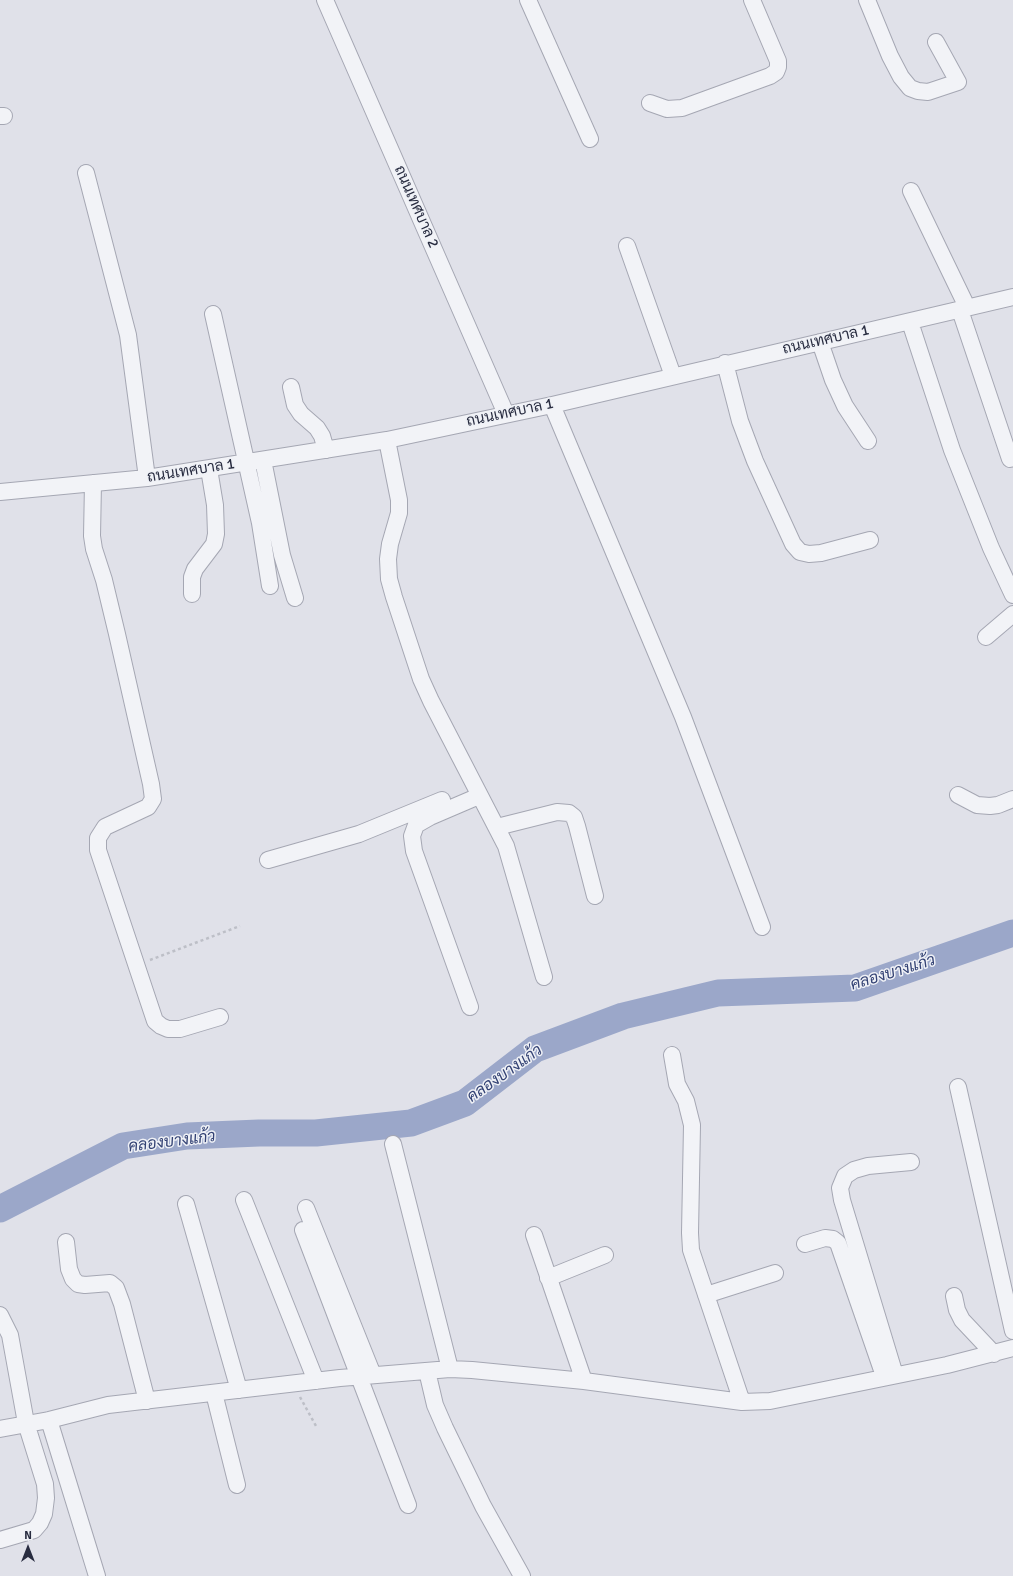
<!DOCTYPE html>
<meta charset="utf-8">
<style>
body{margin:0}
#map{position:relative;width:1013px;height:1576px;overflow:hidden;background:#e0e1e9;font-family:Signika,sans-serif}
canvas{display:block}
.north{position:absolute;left:8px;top:1528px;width:40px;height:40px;-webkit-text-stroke:3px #eff1f6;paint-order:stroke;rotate:0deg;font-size:11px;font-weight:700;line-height:16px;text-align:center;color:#282c40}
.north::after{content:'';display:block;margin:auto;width:14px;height:18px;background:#282c40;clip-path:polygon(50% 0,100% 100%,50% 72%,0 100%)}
</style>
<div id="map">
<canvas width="1013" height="1576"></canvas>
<div class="north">N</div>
</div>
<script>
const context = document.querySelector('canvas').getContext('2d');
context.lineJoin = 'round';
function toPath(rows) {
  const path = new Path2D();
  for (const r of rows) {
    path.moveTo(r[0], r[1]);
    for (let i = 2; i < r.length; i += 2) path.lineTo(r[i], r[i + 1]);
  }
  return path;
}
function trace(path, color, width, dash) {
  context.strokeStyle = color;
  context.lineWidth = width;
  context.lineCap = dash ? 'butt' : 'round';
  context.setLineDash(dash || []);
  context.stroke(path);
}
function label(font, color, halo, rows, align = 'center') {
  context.font = font + ' Signika,Sarabun,sans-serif';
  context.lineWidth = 3;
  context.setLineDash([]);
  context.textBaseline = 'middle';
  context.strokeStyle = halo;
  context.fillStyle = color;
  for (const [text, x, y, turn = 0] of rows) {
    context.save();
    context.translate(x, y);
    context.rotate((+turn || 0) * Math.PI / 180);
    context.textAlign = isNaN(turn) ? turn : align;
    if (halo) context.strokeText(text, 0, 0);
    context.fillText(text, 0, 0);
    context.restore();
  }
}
const river = toPath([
 [0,1209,123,1146,187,1136,259,1133,316,1133,411,1123,465,1103,535,1049,623,1016,718,993,855,988,1013,933]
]);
const path = toPath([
 [150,960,240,926],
 [300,1397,316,1426]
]);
const minor = toPath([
 [325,0,506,414],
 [528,0,590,139],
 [867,0,890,56,901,77,910,88,918,91,928,92,958,82,936,42],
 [650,103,667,109,682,108,770,76,776,72,778,67,778,61,752,0],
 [0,116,4,116],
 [86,173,128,335,147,478],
 [911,191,967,307],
 [627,246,673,376],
 [960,310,1010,459],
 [213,314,260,523,270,586],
 [910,322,952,450,991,548,1013,595],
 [820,342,833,380,845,406,868,441],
 [725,363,740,421,755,461,793,544,800,552,809,554,821,553,870,540],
 [291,387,295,405,301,414,317,428,322,436,326,450],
 [552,405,683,717,762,927],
 [387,440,399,500,399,513,390,544,388,559,389,579,394,597,421,679,431,701,506,846,544,977],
 [263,460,282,555,295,598],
 [93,483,92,536,94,549,104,580,117,634,151,784,153,799,148,807,105,827,98,838,98,850,155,1021,161,1026,168,1029,180,1029,220,1017],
 [0,492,147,478,387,440,552,405,1013,297],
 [192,594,192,577,195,569,214,544,216,534,215,505,209,469],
 [986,637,1013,614],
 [958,795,977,805,990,806,998,805,1013,799],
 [497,827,557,812,569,813,574,817,577,826,595,896],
 [268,860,359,834,442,800],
 [470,1007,414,851,412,836,416,825,430,817,479,796],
 [672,1055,677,1084,686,1101,692,1125,690,1233,691,1250,742,1402],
 [958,1087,1013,1331],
 [393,1144,450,1369],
 [244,1200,316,1381],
 [186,1204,239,1390],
 [306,1208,373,1375],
 [303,1230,408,1505],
 [534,1235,584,1381],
 [66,1242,69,1269,73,1279,78,1284,85,1285,110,1283,116,1288,122,1304,147,1401],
 [805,1244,825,1238,833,1239,838,1243,884,1376],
 [548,1278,605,1255],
 [706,1295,775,1273],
 [954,1296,957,1310,962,1320,994,1354],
 [0,1315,10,1335,26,1423,45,1484,46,1498,44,1514,40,1523,34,1530,0,1540],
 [427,1371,435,1405,445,1428,483,1506,522,1576],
 [895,1375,842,1200,840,1188,845,1176,854,1170,868,1166,911,1162],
 [214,1393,237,1485],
 [49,1420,97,1576],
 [0,1429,49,1420,108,1405,340,1378,450,1369,472,1370,584,1381,742,1402,770,1401,947,1365,1013,1348]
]);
const streetNames = [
 ["ถนนเทศบาล 2",416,207,66],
 ["ถนนเทศบาล 1",826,340,-13],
 ["ถนนเทศบาล 1",510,413,-12],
 ["ถนนเทศบาล 1",191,471,-9]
];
const waterNames = [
 ["คลองบางแก้ว",893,973,-17],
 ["คลองบางแก้ว",505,1074,-35],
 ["คลองบางแก้ว",172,1142,-7]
];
trace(river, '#9ba7c9', 27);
trace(minor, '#a5a7b3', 18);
trace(path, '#bdbfc7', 2.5, [3, 3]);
trace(minor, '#f2f3f7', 16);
label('15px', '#282c40', '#eff1f6', streetNames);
label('italic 16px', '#334274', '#eff1f6', waterNames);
</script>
